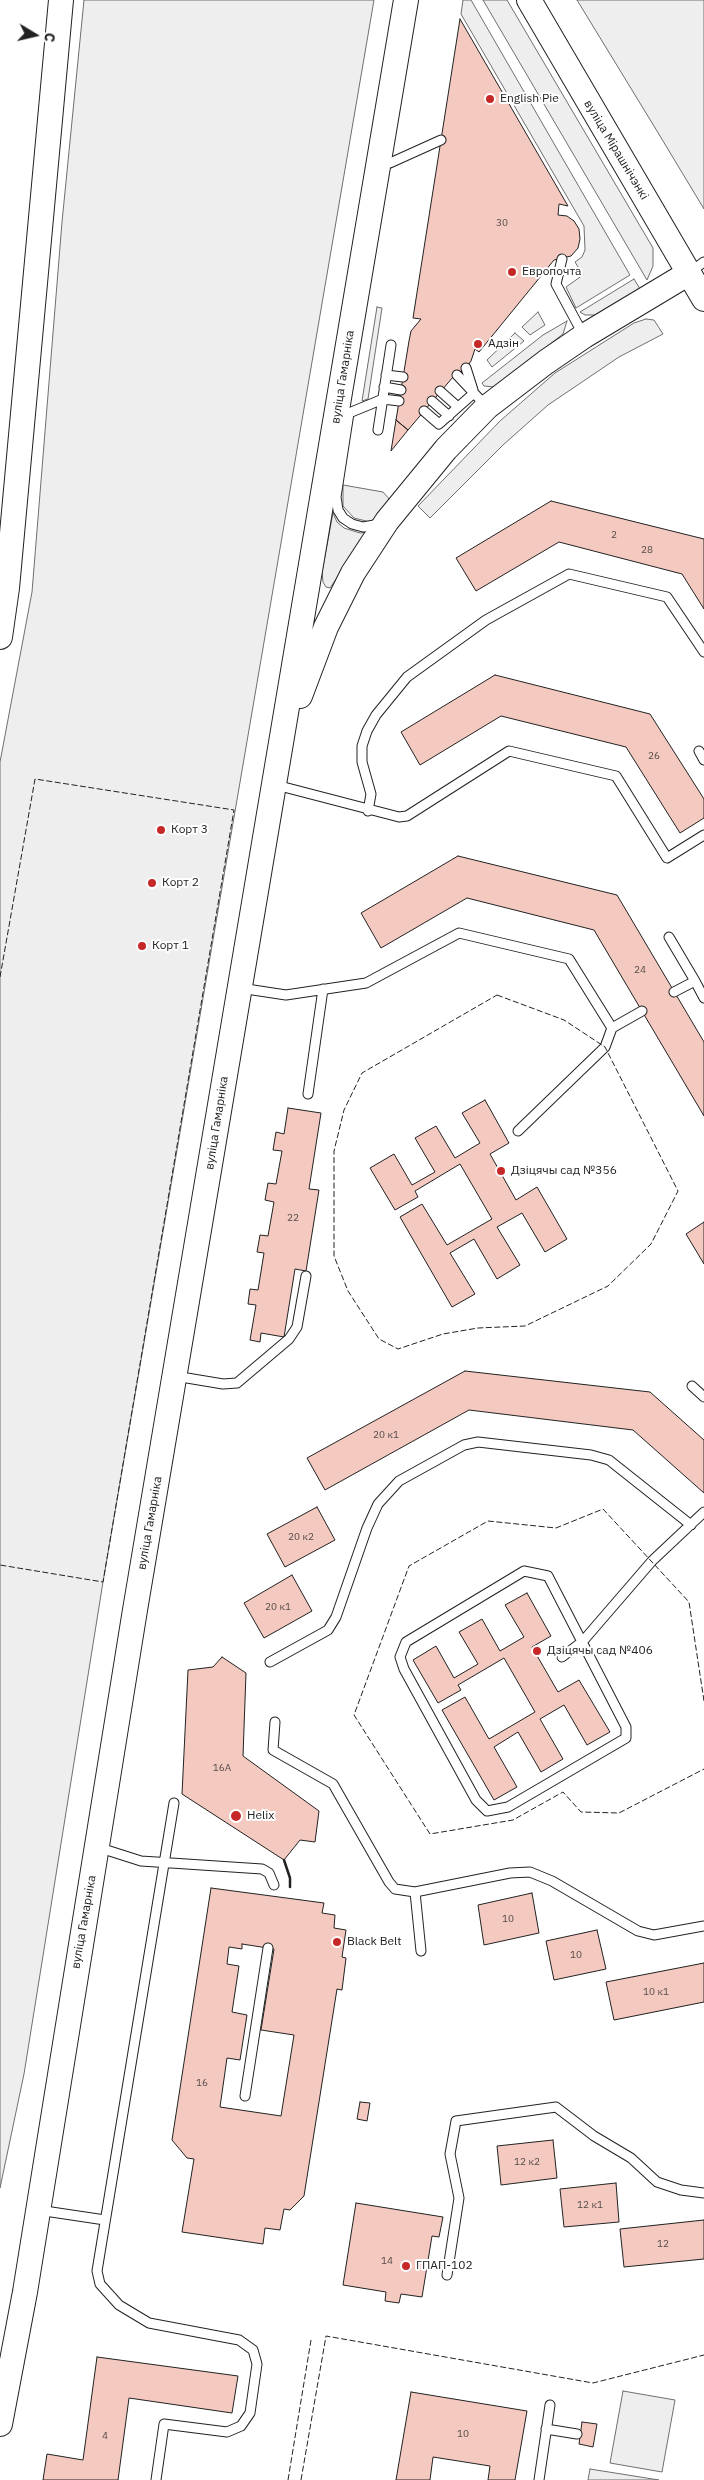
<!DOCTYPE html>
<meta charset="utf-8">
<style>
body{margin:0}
#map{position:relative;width:704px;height:2480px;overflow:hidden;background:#fff;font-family:"IBM Plex Sans",sans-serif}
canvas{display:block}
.north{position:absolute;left:10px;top:10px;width:50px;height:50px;-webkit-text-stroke:4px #fff;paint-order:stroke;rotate:99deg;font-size:14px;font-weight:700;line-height:20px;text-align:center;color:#222}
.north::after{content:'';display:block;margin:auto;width:18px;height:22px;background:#222;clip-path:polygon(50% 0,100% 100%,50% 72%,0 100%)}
</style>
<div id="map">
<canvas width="704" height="2480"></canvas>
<div class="north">С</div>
</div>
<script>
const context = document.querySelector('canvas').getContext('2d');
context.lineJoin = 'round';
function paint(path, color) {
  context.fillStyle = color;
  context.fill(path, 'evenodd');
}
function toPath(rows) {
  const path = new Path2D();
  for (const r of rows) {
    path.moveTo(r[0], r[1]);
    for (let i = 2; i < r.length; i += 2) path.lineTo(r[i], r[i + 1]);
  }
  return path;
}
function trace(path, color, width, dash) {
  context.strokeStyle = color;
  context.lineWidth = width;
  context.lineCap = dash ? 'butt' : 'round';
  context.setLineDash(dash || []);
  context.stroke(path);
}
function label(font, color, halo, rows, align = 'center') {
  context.font = font + ' "IBM Plex Sans",sans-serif';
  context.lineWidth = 4;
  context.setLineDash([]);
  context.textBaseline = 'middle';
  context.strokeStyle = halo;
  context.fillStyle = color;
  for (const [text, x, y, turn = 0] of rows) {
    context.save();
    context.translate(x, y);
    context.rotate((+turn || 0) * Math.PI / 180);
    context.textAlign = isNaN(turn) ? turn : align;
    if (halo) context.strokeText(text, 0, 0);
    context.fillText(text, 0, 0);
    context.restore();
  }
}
const green = toPath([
 [84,0,374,0,103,1582,24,2074,0,2188,0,762,32,592,62,222,84,0],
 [463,0,471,0,630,275,576,308,566,287,583,275,575,262,582,257,585,250,584,226,461,14,463,0],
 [483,0,507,0,653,248,653,266,647,280,483,0],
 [577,0,704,0,704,209,657,131,577,0],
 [634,279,640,289,595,315,585,315,580,312,634,279],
 [377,307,382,308,368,399,362,401,377,307],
 [538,312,545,325,530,335,522,327,538,312],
 [646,319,654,320,663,334,619,357,548,405,503,445,430,518,418,506,500,421,555,373,634,323,646,319],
 [567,321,563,334,495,387,484,386,482,383,543,335,567,321],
 [515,333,524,341,492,367,487,360,515,333],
 [343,485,383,492,391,501,377,520,370,522,354,518,343,506,343,485],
 [333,513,337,522,344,528,360,533,368,532,330,588,326,587,323,582,322,572,333,513],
 [623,2391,675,2400,662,2472,610,2463,623,2391],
 [590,2469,659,2480,588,2480,590,2469]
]);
const building = toPath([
 [460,19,568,206,559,204,558,215,567,216,574,221,579,229,580,239,578,248,571,256,554,260,479,352,475,349,471,361,466,368,453,377,408,430,396,420,409,341,411,331,421,319,413,318,460,19],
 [396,420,408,430,391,451,396,420],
 [551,501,704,539,704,609,682,574,559,542,476,591,456,558,551,501],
 [495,675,650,714,704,799,704,818,680,833,626,747,501,716,420,765,401,732,495,675],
 [458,856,617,895,704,1042,704,1116,594,930,467,898,381,948,361,913,458,856],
 [485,1100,509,1143,490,1154,516,1200,537,1187,567,1239,545,1252,522,1213,497,1227,520,1265,497,1279,474,1239,450,1253,475,1294,452,1307,400,1217,422,1204,447,1245,492,1219,460,1164,415,1191,418,1197,395,1210,370,1168,394,1154,412,1185,435,1172,415,1138,436,1126,455,1158,480,1143,462,1113,485,1100],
 [288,1108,321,1113,309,1189,319,1190,306,1271,295,1269,284,1337,261,1333,260,1342,250,1340,256,1305,248,1304,250,1289,258,1290,264,1253,257,1252,260,1235,268,1236,274,1202,265,1200,268,1183,276,1184,282,1151,273,1150,276,1132,284,1134,288,1108],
 [704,1222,704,1264,686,1234,704,1222],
 [465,1371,650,1392,704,1440,704,1493,633,1430,469,1410,325,1490,307,1458,465,1371],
 [317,1507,335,1540,285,1567,267,1534,317,1507],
 [292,1575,312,1611,264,1638,244,1603,292,1575],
 [527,1593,551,1636,532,1647,558,1692,579,1680,610,1732,587,1745,564,1705,540,1719,563,1759,541,1772,518,1732,494,1747,517,1787,494,1800,442,1710,465,1697,489,1739,535,1712,504,1658,458,1685,461,1690,438,1703,413,1660,436,1646,454,1678,478,1664,459,1632,482,1619,500,1651,524,1637,505,1605,527,1593],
 [222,1657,246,1673,243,1756,319,1811,315,1842,300,1840,284,1860,182,1794,188,1670,213,1667,222,1657],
 [211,1888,324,1903,322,1913,335,1915,334,1928,346,1930,342,1957,346,1958,342,1990,337,1989,304,2196,290,2210,284,2209,280,2230,265,2228,263,2244,182,2232,194,2159,187,2158,172,2140,211,1888],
 [242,1944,274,1949,261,2030,294,2035,281,2116,220,2107,227,2058,240,2060,247,2015,232,2012,239,1966,227,1964,229,1947,242,1949,242,1944],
 [532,1893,539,1933,484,1945,478,1905,532,1893],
 [597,1930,606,1969,554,1980,546,1941,597,1930],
 [704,1963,704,2002,614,2020,606,1982,704,1963],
 [360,2102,370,2103,367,2121,357,2119,360,2102],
 [553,2140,557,2178,501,2185,497,2146,553,2140],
 [616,2183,619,2222,564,2227,560,2189,616,2183],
 [356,2203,443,2217,439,2237,432,2236,422,2297,401,2294,399,2303,385,2301,386,2292,343,2285,356,2203],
 [704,2220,704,2259,624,2267,620,2229,704,2220],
 [97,2357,238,2376,232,2413,129,2398,118,2480,43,2480,47,2454,83,2460,97,2357],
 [411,2392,527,2411,515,2480,488,2480,490,2466,433,2457,430,2480,396,2480,411,2392],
 [582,2422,597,2424,593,2447,579,2444,582,2422]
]);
const lane = toPath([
 [384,156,390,163,441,140],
 [562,259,556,284,584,336],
 [689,273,704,262],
 [466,368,473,390],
 [386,375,403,377],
 [457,375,487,407],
 [384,387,401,390],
 [440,391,458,407],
 [432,401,449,416],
 [424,411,439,424,474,393],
 [345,412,349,413,383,399,399,401],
 [349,413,336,497,338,510,343,518,352,524,363,527,380,524],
 [378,430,391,345],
 [699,751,704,760],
 [276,785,399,817,407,816,509,751,616,776,667,858,704,835],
 [368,811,371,794,362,762,362,746,367,731,376,715,407,677,486,620,569,574,667,597,704,652],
 [669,937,695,981],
 [240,988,286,995,366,983,459,933,569,959,612,1028],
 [674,992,695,981,704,998],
 [308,1094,323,989],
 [518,1131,605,1047,612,1028,642,1011],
 [175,1376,223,1384,237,1383,289,1339,297,1327,306,1276],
 [692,1386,704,1397],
 [524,1571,548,1576,626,1727,626,1738,508,1807,487,1811,476,1800,404,1669,400,1657,406,1642,524,1571],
 [562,1657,583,1641,652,1561,704,1512],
 [270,1662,328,1630,336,1617,367,1528,378,1504,399,1481,464,1445,478,1442,591,1455,609,1460,691,1525],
 [275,1722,273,1750,333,1784,389,1882,395,1889,415,1892],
 [97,1847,141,1861,262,1869,269,1873,274,1885],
 [421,1951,415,1892,510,1873,530,1872,552,1881,638,1931,654,1935,704,1926],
 [245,2096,268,1948],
 [38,2210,105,2220],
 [447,2275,459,2198,450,2154,456,2121,556,2107,594,2136,631,2158,657,2182,681,2190,704,2193],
 [546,2429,577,2434],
 [156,2480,164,2424,227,2432,241,2426,250,2413,257,2364,253,2350,239,2340,149,2323,119,2305,100,2284,97,2271,174,1803],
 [539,2480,550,2405]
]);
const secondary = toPath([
 [529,0,704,299],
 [0,637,7,588,61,0],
 [300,696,326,627,353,573,387,521,446,449,487,407,546,362,584,336,689,273],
 [0,2424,25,2292,135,1610,406,0]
]);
const fence = toPath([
 [0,977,35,779,234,810,103,1582,0,1565],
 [497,995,564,1020,605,1047,678,1191,651,1244,608,1286,525,1326,478,1328,443,1334,398,1349,379,1339,348,1291,334,1256,334,1151,344,1110,362,1073,497,995],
 [704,1701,689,1602,603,1509,556,1528,488,1521,409,1566,354,1715,430,1834,513,1820,563,1792,581,1812,619,1813,704,1769],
 [288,2480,311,2340],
 [301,2480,326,2336,593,2383,704,2355]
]);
const wall = toPath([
 [284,1860,290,1878,290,1887]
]);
const markers = [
 [490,99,5,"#c62828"],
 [512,272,5,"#c62828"],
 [478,344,5,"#c62828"],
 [161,830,5,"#c62828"],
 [152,883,5,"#c62828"],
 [142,946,5,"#c62828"],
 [501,1171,5,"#c62828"],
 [537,1651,5,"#c62828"],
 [236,1816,6,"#c62828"],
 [337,1942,5,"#c62828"],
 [406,2266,5,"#c62828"]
];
const numberNames = [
 ["30",502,223],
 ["2",614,535],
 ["28",647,550],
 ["26",654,756],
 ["24",640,970],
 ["22",293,1218],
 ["20 к1",386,1435],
 ["20 к2",301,1537],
 ["20 к1",278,1607],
 ["16А",222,1768],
 ["10",508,1919],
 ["10",576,1955],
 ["10 к1",656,1992],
 ["16",202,2083],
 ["12 к2",527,2162],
 ["12 к1",590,2205],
 ["12",663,2244],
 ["14",387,2261],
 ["10",463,2434],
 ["4",105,2436]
];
const poiNames = [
 ["English Pie",500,99],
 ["Европочта",522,272],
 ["Адзін",488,344],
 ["Корт 3",171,830],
 ["Корт 2",162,883],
 ["Корт 1",152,946],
 ["Дзіцячы сад №356",511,1171],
 ["Дзіцячы сад №406",547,1651],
 ["Helix",247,1816],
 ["Black Belt",347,1942],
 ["ГПАП-102",416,2266]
];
const streetNames = [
 ["вуліца Мірашнічэнкі",616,150,59],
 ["вуліца Гамарніка",343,377,-81],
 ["вуліца Гамарніка",217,1123,-81],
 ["вуліца Гамарніка",150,1523,-80],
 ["вуліца Гамарніка",84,1922,-80]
];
paint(green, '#eee');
trace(green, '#6f6f6f', 1);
paint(building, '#f3c9c0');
trace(building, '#222', 1);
trace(lane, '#222', 11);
trace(secondary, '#222', 26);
trace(lane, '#fff', 9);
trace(secondary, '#fff', 24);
trace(fence, '#222', 1, [6, 2.5]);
trace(wall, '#222', 2.5);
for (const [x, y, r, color] of markers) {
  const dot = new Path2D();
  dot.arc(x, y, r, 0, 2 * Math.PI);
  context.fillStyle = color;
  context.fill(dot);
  trace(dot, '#fff', 2);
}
label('10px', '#564c4a', null, numberNames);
label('12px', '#222', '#fff', poiNames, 'left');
label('12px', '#222', '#fff', streetNames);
</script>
